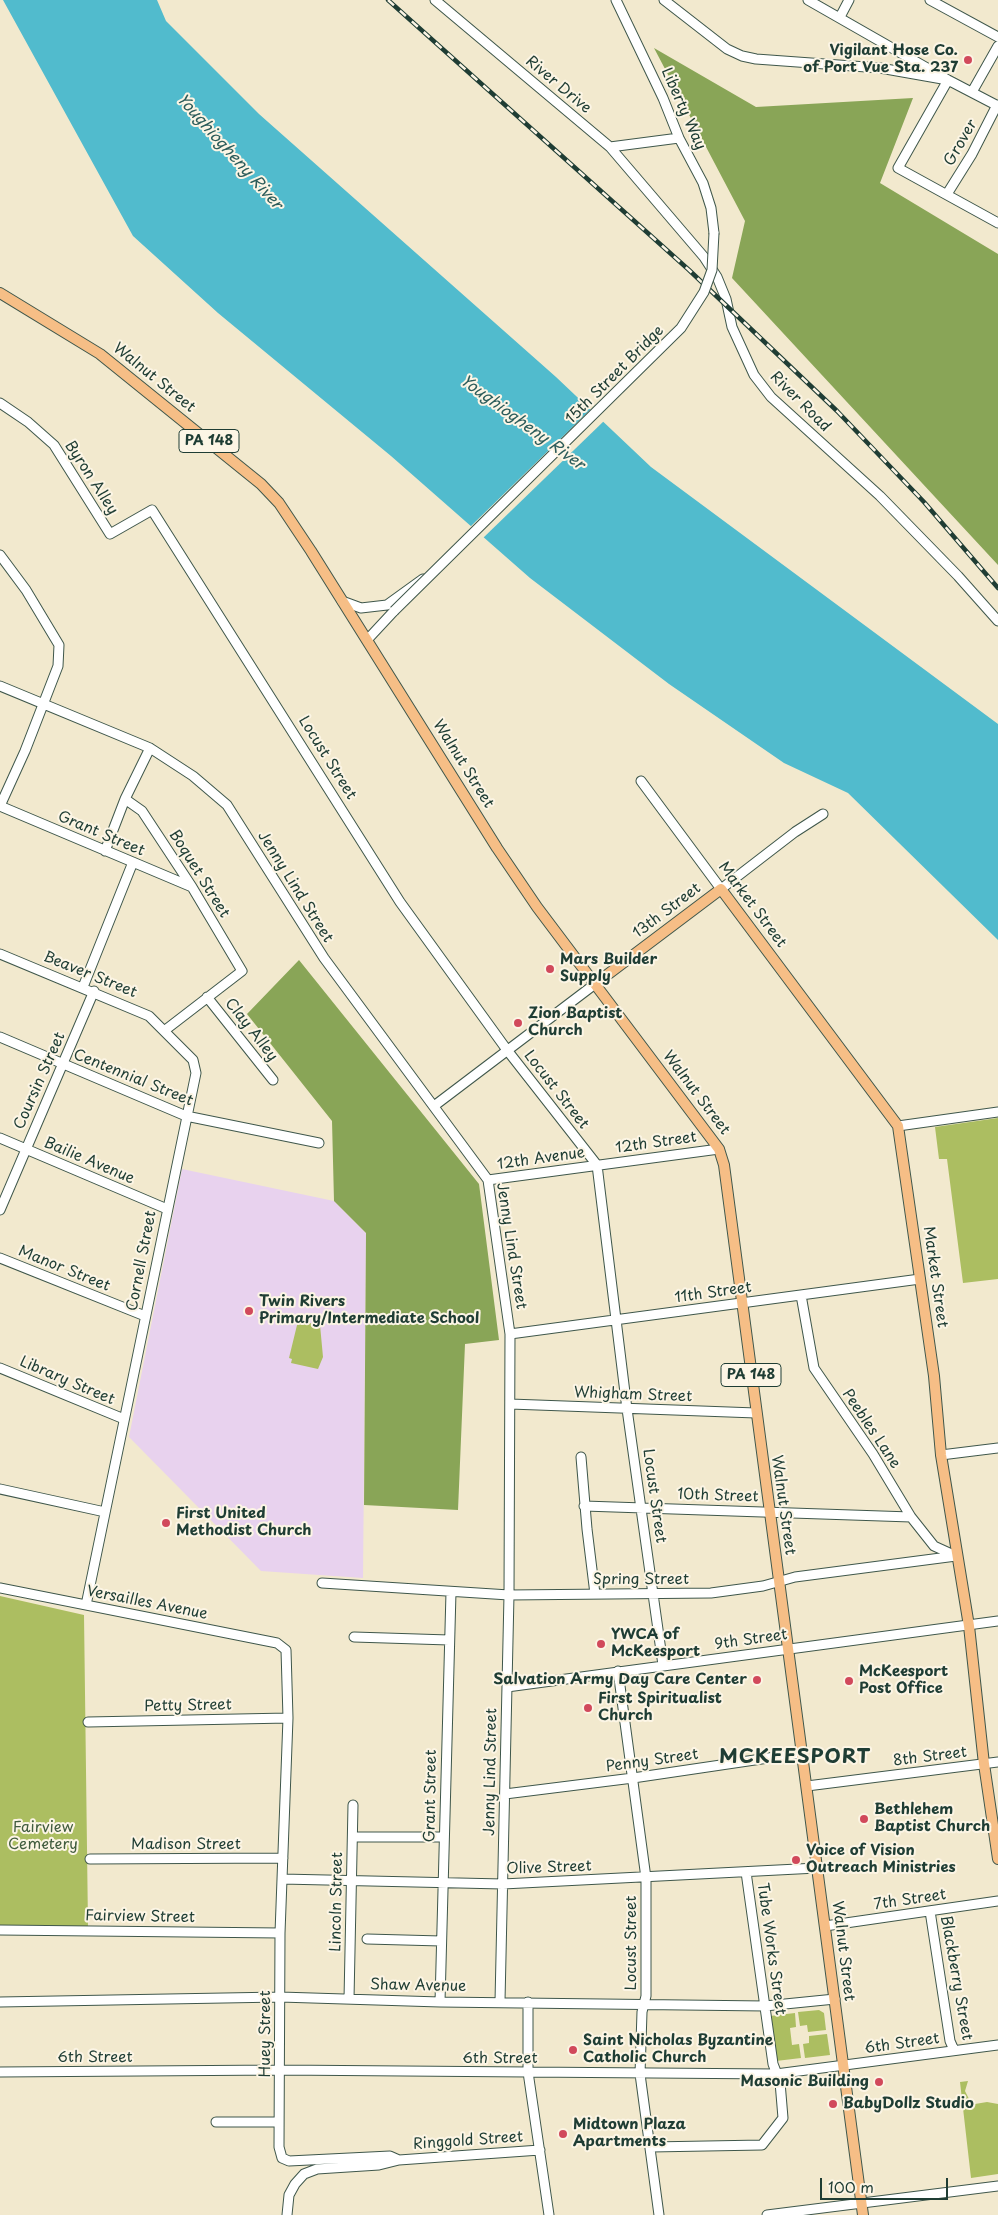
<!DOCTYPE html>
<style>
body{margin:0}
#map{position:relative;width:998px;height:2215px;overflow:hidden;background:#f2e9ce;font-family:"Playpen Sans",sans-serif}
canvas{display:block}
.scale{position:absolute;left:820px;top:2178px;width:128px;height:22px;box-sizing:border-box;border:2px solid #1f3d34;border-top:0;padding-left:6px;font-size:15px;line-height:18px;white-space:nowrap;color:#1f3d34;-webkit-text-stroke:4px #fcf5e5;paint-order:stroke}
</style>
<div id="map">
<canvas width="998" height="2215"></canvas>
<div class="scale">100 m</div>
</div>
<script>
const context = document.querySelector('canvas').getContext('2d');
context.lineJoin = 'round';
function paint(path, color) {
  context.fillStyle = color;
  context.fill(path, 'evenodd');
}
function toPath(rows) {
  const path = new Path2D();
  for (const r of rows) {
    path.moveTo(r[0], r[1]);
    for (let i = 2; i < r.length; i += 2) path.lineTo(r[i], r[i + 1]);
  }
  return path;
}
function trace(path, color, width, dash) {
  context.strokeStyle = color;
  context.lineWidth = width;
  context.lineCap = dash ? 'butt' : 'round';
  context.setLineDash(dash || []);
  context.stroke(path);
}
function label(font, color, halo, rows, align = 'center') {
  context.font = font + ' "Playpen Sans",sans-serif';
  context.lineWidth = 4;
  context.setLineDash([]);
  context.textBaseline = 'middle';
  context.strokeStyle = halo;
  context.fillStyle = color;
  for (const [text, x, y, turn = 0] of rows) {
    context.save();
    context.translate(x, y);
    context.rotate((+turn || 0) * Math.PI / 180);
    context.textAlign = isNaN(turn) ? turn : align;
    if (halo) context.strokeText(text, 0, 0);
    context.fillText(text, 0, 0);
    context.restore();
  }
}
const built = toPath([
 [182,1169,334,1201,366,1233,363,1578,261,1571,129,1437]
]);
const green = toPath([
 [998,1118,998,1279,963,1283,947,1159,939,1159,935,1127],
 [298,1321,320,1325,323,1357,318,1369,291,1363,292,1359,289,1358],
 [0,1596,84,1615,88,1926,0,1926],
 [819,2010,824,2013,826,2030,808,2032,807,2025,800,2026,798,2012],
 [795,2013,796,2027,790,2028,792,2045,799,2044,801,2058,776,2061,770,2016],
 [827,2034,830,2055,805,2058,803,2044,809,2043,809,2036],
 [968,2081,965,2091,970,2101,975,2104,987,2102,998,2104,998,2174,971,2178,960,2082]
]);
const forest = toPath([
 [654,48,756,107,913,98,880,183,998,254,998,565,732,278,745,221],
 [299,960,479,1184,499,1340,465,1344,458,1510,364,1505,366,1233,334,1201,332,1121,247,1014]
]);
const water = toPath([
 [3,0,157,0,166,21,259,114,556,377,651,467,998,724,998,940,848,793,784,763,669,684,530,578,391,456,218,313,133,236]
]);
const pier = toPath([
 [592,408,605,420,482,539,469,528]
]);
const minor = toPath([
 [435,0,610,147,704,257,717,277,726,299,732,327,754,375,771,397,880,496,958,576,998,621],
 [616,0,663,98,679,138,703,183,711,208,714,233],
 [664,0,727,49,742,56,756,59,880,68,948,80],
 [808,0,948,80,998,106],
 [930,0,998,37],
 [840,17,849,0],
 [948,80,898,168,998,223],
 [972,92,998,46],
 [610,147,679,138],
 [947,194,972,154,997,105],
 [0,403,28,422,54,445,110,534,152,510,400,902,507,1050,597,1165,627,1409,663,1665],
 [0,555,26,590,59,645,58,666,25,751,0,806],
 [342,601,361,608,387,605,423,579],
 [367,640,394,611],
 [0,686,150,748,193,776,227,805,324,958,488,1180,510,1334,509,1595,500,2001],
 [641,781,721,889,795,832,823,814],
 [125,799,142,811,192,887,242,971,164,1031],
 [0,806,192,887],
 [105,851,125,799,150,748],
 [0,954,149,1016,193,1060,196,1073,86,1605],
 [83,987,133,862],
 [207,997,273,1080],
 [0,1037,186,1116,319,1143],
 [434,1106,595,984],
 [898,1126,998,1112],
 [0,1138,167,1209],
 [488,1180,719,1149],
 [0,1210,94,991],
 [0,1258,145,1316],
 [801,1295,814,1368,873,1454,911,1517,934,1546,956,1556],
 [510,1334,920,1279],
 [0,1368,124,1419],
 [510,1404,756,1413],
 [941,1455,998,1448],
 [581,1457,587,1529,595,1594],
 [0,1489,105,1512],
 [584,1506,911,1517],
 [322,1583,509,1595,711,1593,763,1586,795,1577,956,1556],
 [0,1588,277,1643,286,1650,288,1718,280,1933,279,2147,282,2158,289,2161,390,2156,399,2160],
 [354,1637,449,1640],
 [618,1671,646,1878,646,1996,642,2012,640,2074,659,2215],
 [507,1687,998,1621],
 [88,1722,288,1718],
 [807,1786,998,1762],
 [505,1794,633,1778,802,1753],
 [353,1837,444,1837],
 [90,1859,283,1858],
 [282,1879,503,1884,817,1868],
 [930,1911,950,2041,954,2050],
 [825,1926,998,1901],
 [0,1930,280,1933],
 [367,1939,441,1941],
 [349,1999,353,1805],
 [0,2002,280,1997,440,2002,765,2006,835,1999],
 [440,2002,451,1592],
 [528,2002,528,2072,549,2215],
 [0,2072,280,2070,776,2074,998,2045],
 [216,2122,279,2122],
 [651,2147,762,2145,783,2118,780,2082,773,2064,746,1872],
 [287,2215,289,2195,295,2184,304,2174,317,2169,379,2165,399,2160,540,2150],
 [767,2215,998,2186]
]);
const major = toPath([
 [0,293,100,354,261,484,279,503,311,551,497,848,537,907,719,1149,724,1165,863,2215],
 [595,984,721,889,898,1126,934,1376,941,1455,969,1626,984,1764,998,1859]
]);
const rail = toPath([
 [388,0,689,270,837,411,924,502,998,588]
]);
const minorBridge = toPath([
 [394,611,681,328,704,292,712,270,714,233]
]);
const markers = [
 [968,60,5,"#d1495b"],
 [550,969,5,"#d1495b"],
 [518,1023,5,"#d1495b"],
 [249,1311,5,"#d1495b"],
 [166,1523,5,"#d1495b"],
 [601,1644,5,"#d1495b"],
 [757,1680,5,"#d1495b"],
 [849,1681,5,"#d1495b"],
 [588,1708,5,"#d1495b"],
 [864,1819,5,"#d1495b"],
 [796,1860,5,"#d1495b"],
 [573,2050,5,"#d1495b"],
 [879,2082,5,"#d1495b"],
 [833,2104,5,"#d1495b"],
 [563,2134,5,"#d1495b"]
];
const shields = [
 [209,441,60],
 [751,1375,60]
];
const shieldNames = [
 ["PA 148",209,441],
 ["PA 148",751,1375]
];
const poiNames = [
 ["Vigilant Hose Co.",958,51,"right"],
 ["of Port Vue Sta. 237",958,68,"right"],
 ["Mars Builder",560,960],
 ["Supply",560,977],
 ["Zion Baptist",528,1014],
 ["Church",528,1031],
 ["Twin Rivers",259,1302],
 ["Primary/Intermediate School",259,1319],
 ["First United",176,1514],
 ["Methodist Church",176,1531],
 ["YWCA of",611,1635],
 ["McKeesport",611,1652],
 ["McKeesport",859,1672],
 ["Post Office",859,1689],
 ["Salvation Army Day Care Center",747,1680,"right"],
 ["First Spiritualist",598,1699],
 ["Church",598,1716],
 ["Bethlehem",874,1810],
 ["Baptist Church",874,1827],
 ["Voice of Vision",806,1851],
 ["Outreach Ministries",806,1868],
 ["Saint Nicholas Byzantine",583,2041],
 ["Catholic Church",583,2058],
 ["Masonic Building",869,2082,"right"],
 ["BabyDollz Studio",843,2104],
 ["Midtown Plaza",573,2125],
 ["Apartments",573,2142]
];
const streetNames = [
 ["River Drive",558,85,40],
 ["Liberty Way",683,109,66],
 ["Grover",961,143,-60],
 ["15th Street Bridge",615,375,-45],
 ["Walnut Street",154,378,39],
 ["River Road",800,402,45],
 ["Byron Alley",91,478,57],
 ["Locust Street",327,758,58],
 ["Walnut Street",463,764,58],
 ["Grant Street",101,834,23],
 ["Boquet Street",199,874,58],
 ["Jenny Lind Street",295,887,58],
 ["Market Street",752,905,53],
 ["13th Street",667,911,-37],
 ["Beaver Street",90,975,22],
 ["Clay Alley",251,1030,52],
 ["Centennial Street",133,1078,22],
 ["Coursin Street",40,1081,-66],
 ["Locust Street",556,1090,52],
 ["Walnut Street",696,1093,53],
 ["12th Street",656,1143,-8],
 ["12th Avenue",541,1159,-8],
 ["Bailie Avenue",89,1161,23],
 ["Jenny Lind Street",511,1246,81],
 ["Cornell Street",142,1261,-79],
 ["Manor Street",64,1269,22],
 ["Market Street",935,1277,82],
 ["11th Street",713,1293,-8],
 ["Library Street",67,1381,23],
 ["Whigham Street",633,1395,2],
 ["Peebles Lane",871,1429,56],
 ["Locust Street",654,1496,82],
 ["10th Street",718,1496,2],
 ["Walnut Street",783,1505,82],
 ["Spring Street",641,1580],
 ["Versailles Avenue",147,1603,11],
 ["9th Street",751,1640,-8],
 ["Petty Street",188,1706,-1],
 ["8th Street",930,1757,-7],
 ["Penny Street",652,1761,-8],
 ["Jenny Lind Street",491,1772,-89],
 ["Grant Street",431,1796,-89],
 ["Madison Street",186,1845],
 ["Olive Street",549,1868,-2],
 ["7th Street",910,1900,-8],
 ["Lincoln Street",337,1902,-89],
 ["Fairview Street",140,1917,1],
 ["Locust Street",632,1943,-90],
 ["Tube Works Street",771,1949,82],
 ["Walnut Street",843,1951,83],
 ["Blackberry Street",956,1978,80],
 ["Shaw Avenue",418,1986,1],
 ["Huey Street",266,2034,-90],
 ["6th Street",902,2044,-8],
 ["6th Street",95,2058],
 ["6th Street",500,2059],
 ["Ringgold Street",468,2141,-4]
];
const parkNames = [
 ["Fairview",43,1828],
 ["Cemetery",43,1845]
];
const waterNames = [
 ["Youghiogheny River",229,152,48],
 ["Youghiogheny River",522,423,36]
];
const districtNames = [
 ["MCKEESPORT",795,1757]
];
paint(built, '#e8d2ee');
paint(green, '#acbe61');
paint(forest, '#89a557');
paint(water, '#51bbcd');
paint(pier, '#f2e9ce');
trace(minor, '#3f574b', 11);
trace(major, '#3f574b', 12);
trace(minor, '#fff', 9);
trace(major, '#f6be86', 10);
trace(rail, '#1f3d34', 4.5);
trace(rail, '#fcf5e5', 2.5, [8]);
trace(minorBridge, '#3f574b', 11, []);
trace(minorBridge, '#fff', 9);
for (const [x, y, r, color] of markers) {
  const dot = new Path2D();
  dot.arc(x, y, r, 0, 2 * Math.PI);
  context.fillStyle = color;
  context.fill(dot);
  trace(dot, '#fcf5e5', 2);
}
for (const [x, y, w] of shields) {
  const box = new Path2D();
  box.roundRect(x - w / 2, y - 11.5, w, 23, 4);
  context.fillStyle = '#fcf5e5';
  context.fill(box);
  trace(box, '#1f3d34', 1);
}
label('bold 14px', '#1f3d34', null, shieldNames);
label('bold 15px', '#1f3d34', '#fcf5e5', poiNames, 'left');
label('15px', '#1f3d34', '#fcf5e5', streetNames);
label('15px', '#425d3f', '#fcf5e5', parkNames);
label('italic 16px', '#2c5c5a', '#fcf5e5', waterNames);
context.letterSpacing = '1px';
label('bold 20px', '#1f3d34', '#fcf5e5', districtNames);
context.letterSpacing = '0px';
</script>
